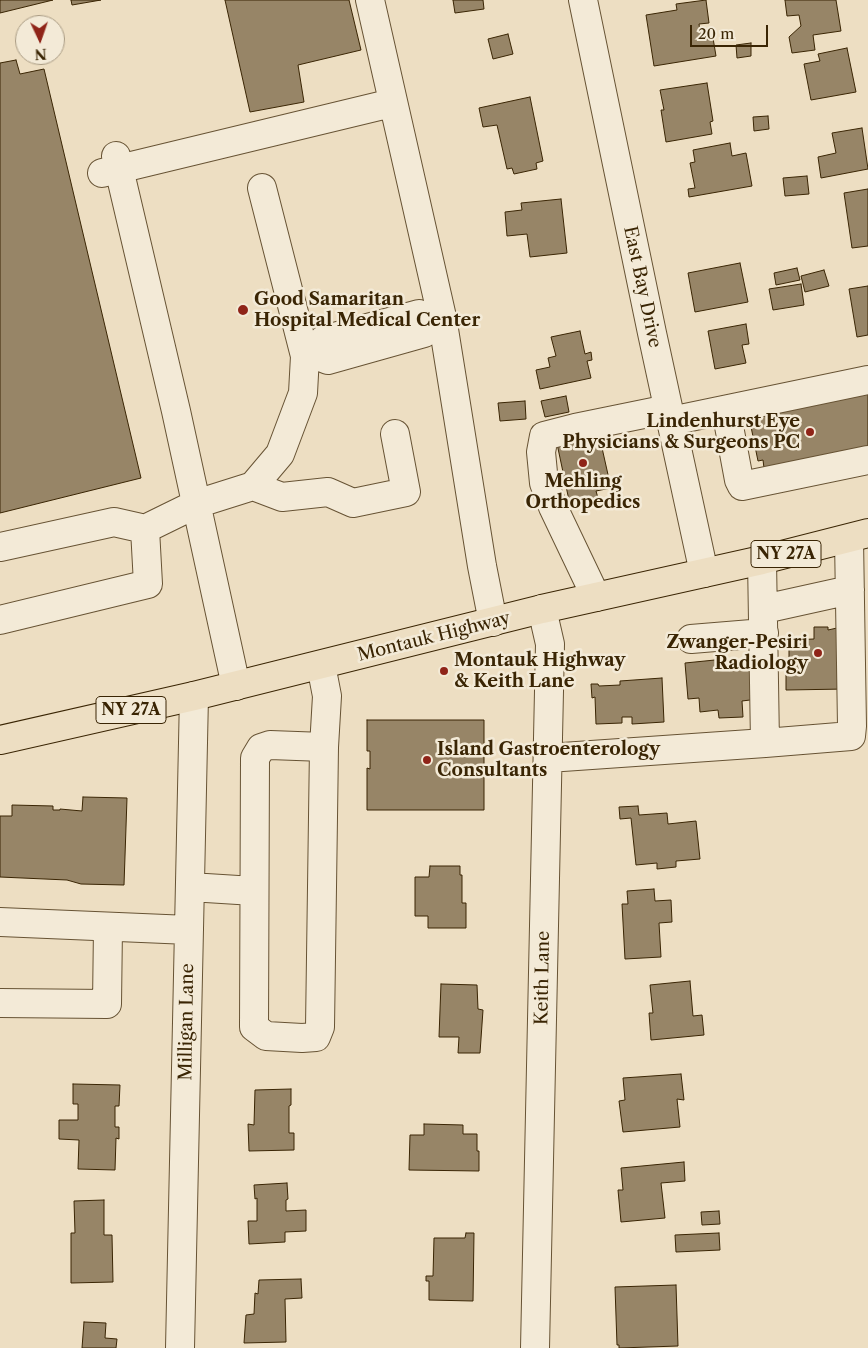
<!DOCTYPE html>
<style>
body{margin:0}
#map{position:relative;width:868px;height:1348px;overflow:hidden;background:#eddec2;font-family:"Libre Caslon Text",serif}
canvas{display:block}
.north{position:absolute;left:15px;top:15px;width:50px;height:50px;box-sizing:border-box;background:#f3ead7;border:1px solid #a99b83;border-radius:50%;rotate:177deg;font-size:14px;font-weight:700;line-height:20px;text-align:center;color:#3a2504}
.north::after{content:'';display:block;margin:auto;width:18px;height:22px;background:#8f2418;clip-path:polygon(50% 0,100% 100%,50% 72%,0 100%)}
.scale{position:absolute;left:690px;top:25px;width:78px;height:22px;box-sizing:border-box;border:2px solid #3a2504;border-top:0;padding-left:6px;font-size:15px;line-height:18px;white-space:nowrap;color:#3a2504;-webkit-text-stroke:4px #f3ead7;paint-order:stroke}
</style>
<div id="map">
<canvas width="868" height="1348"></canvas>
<div class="north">N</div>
<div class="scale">20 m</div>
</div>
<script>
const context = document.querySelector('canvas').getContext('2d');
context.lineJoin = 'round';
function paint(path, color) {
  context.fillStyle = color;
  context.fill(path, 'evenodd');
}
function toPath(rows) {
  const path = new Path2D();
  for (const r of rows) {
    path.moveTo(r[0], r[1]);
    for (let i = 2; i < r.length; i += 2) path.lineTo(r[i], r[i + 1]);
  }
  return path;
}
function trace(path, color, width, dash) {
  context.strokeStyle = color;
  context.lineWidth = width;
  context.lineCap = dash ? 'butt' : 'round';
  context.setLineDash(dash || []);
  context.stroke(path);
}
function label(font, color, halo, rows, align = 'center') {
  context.font = font + ' "Libre Caslon Text",serif';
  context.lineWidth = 5;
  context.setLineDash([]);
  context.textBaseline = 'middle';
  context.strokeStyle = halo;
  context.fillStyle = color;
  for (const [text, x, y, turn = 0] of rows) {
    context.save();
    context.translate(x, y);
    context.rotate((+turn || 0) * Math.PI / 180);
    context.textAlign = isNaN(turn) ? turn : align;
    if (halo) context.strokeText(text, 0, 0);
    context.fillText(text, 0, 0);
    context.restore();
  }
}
const building = toPath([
 [0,0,53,0,0,13,0,0],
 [71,0,101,0,72,5,71,0],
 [225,0,349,0,361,50,298,65,304,102,250,112,225,0],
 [453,0,483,0,484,9,455,13,453,0],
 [706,0,709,23,699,24,701,40,713,38,716,56,654,66,646,15,677,10,676,4,706,0],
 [785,0,836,0,841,31,813,35,815,50,792,53,789,37,801,26,799,15,787,16,785,0],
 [508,34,513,54,493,59,488,39,508,34],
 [751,43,751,56,737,58,736,45,751,43],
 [847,48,856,92,811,100,804,64,820,61,818,54,847,48],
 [16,60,20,74,44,69,141,478,0,513,0,63,16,60],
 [707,83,713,121,710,122,712,134,666,142,661,110,664,110,660,90,707,83],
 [530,97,543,161,536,163,537,169,514,174,512,168,507,169,497,125,483,127,479,108,530,97],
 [768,116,769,129,754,131,753,117,768,116],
 [862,128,868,169,821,178,818,157,836,153,832,133,862,128],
 [730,143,732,156,746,153,752,186,689,197,688,189,695,188,690,163,695,162,693,150,730,143],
 [807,176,809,194,785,196,783,178,807,176],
 [868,189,868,246,852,248,844,193,868,189],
 [561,199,567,253,530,257,527,234,507,236,505,212,522,210,521,203,561,199],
 [740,263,748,302,695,312,688,273,740,263],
 [797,268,800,280,776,285,774,273,797,268],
 [824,270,829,286,805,292,801,276,824,270],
 [801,284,804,305,773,310,769,289,801,284],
 [868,286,868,335,857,337,849,289,868,286],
 [746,324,749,344,742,345,746,363,715,369,708,331,746,324],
 [580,331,585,354,591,352,592,360,587,361,591,378,540,389,536,370,550,367,548,358,556,356,551,337,580,331],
 [868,385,868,447,764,468,763,460,758,461,749,417,868,385],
 [566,396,569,412,545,417,541,401,566,396],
 [525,401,526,419,500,421,498,403,525,401],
 [598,430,611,488,596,491,598,498,570,505,556,439,598,430],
 [846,626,846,689,786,690,786,666,789,666,789,640,814,639,814,627,828,627,828,630,846,626],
 [715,660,716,671,755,668,758,699,742,701,743,717,719,718,718,710,700,712,699,698,688,699,685,663,715,660],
 [662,678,664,722,632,724,632,717,622,717,622,723,596,724,595,697,592,698,591,684,598,684,599,686,620,685,620,681,662,678],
 [367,720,484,720,484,810,367,810,367,768,370,769,370,751,367,751,367,720],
 [83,797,127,798,124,885,81,884,67,880,0,877,0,816,12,816,12,805,53,806,53,810,60,810,60,809,82,811,83,797],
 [638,806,639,815,667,813,668,824,696,821,700,859,676,861,676,867,657,869,657,863,636,865,631,818,620,819,619,807,638,806],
 [430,866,460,866,460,875,462,875,462,903,466,903,466,928,428,928,428,916,415,916,415,877,429,877,430,866],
 [654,889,655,901,671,900,672,922,659,923,661,957,625,959,622,904,628,904,627,891,654,889],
 [690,981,693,1016,702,1015,704,1035,651,1040,649,1013,653,1013,650,985,690,981],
 [441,984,477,985,478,1009,483,1010,480,1053,458,1053,459,1037,439,1037,441,984],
 [681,1074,684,1100,677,1099,680,1127,623,1132,619,1101,625,1100,623,1078,681,1074],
 [73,1084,120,1085,119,1106,115,1106,115,1127,119,1127,119,1139,116,1138,115,1170,78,1169,79,1140,59,1139,59,1120,78,1120,78,1104,73,1104,73,1084],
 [291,1089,291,1105,289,1106,289,1133,294,1133,294,1150,249,1151,248,1124,254,1125,255,1090,291,1089],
 [424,1124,463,1125,463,1134,477,1134,477,1151,479,1151,479,1171,409,1170,410,1135,424,1135,424,1124],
 [684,1162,685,1181,661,1183,665,1218,621,1222,618,1190,623,1190,621,1168,684,1162],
 [287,1183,288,1199,286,1200,286,1211,306,1210,306,1231,285,1232,285,1242,249,1244,248,1221,257,1221,257,1198,255,1199,254,1185,287,1183],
 [104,1200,104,1235,112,1235,113,1282,71,1283,71,1233,75,1233,74,1201,104,1200],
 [719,1211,720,1224,702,1225,701,1212,719,1211],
 [466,1233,474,1233,473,1301,429,1300,429,1281,426,1281,426,1276,433,1276,434,1238,465,1238,466,1233],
 [719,1233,720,1250,676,1252,675,1235,719,1233],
 [301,1279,302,1298,285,1299,286,1342,244,1343,246,1315,254,1314,255,1293,258,1294,259,1280,301,1279],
 [676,1285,678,1346,619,1348,619,1345,617,1345,615,1287,676,1285],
 [84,1322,106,1323,105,1338,117,1339,116,1348,82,1348,84,1322]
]);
const minor = toPath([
 [370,0,442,317,482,566,493,622],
 [583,0,652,333,704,573],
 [116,156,176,411,236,686],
 [102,173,392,103],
 [262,188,305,356,313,354],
 [433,320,419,314,323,340,313,354,328,360,424,333,433,320,442,317],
 [726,410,739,480,742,486,868,460],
 [671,421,868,380],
 [253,486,282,497,328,492,353,503,406,492,395,434],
 [0,547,114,522,145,529,196,504,253,486,280,454,303,393,305,356],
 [596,597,553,507,544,483,541,452,544,436,575,428,668,409],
 [764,609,850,590],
 [0,620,148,584,145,529],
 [691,639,764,633],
 [321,665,327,696,324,747,320,1027,316,1037,302,1038,266,1036,254,1027,255,758,261,748,270,745,324,747],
 [765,743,851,736,852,726,849,539],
 [548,758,765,743,762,560],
 [190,887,254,891],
 [0,922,189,930],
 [0,1003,107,1004,108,927],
 [180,1348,194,696],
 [535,1348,550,644,542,609]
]);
const major = toPath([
 [0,740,194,696,542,609,762,560,868,533]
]);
const markers = [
 [243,310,6,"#8f2418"],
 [810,432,5,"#8f2418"],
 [583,463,5,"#8f2418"],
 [818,653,5,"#8f2418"],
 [444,671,5,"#8f2418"],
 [427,760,5,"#8f2418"]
];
const shields = [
 [786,554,70],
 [131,710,70]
];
const shieldNames = [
 ["NY 27A",786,554],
 ["NY 27A",131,710]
];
const streetNames = [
 ["East Bay Drive",642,287,78],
 ["Montauk Highway",434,637,-14],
 ["Keith Lane",543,978,-89],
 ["Milligan Lane",187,1022,-89]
];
const poiNames = [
 ["Good Samaritan",254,300],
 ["Hospital Medical Center",254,321],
 ["Lindenhurst Eye",800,422,"right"],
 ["Physicians & Surgeons PC",800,443,"right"],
 ["Mehling",583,482,"center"],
 ["Orthopedics",583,503,"center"],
 ["Zwanger-Pesiri",808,643,"right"],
 ["Radiology",808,664,"right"],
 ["Montauk Highway",454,661],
 ["& Keith Lane",454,682],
 ["Island Gastroenterology",437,750],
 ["Consultants",437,771]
];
paint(building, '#978567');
trace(building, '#3a2504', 1);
trace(minor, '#675334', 30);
trace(major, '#3a2504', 30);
trace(minor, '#f3ead7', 28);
trace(major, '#eddec2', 28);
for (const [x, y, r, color] of markers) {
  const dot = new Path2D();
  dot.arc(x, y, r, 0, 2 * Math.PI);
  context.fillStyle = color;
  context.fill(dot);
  trace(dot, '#f3ead7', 2);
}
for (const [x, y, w] of shields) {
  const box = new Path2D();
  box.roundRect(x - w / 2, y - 13.5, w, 27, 4);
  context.fillStyle = '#f3ead7';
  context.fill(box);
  trace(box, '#3a2504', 1);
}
label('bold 16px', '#3a2504', null, shieldNames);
label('18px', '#3a2504', '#f3ead7', streetNames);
label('bold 18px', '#3a2504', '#f3ead7', poiNames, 'left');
</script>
